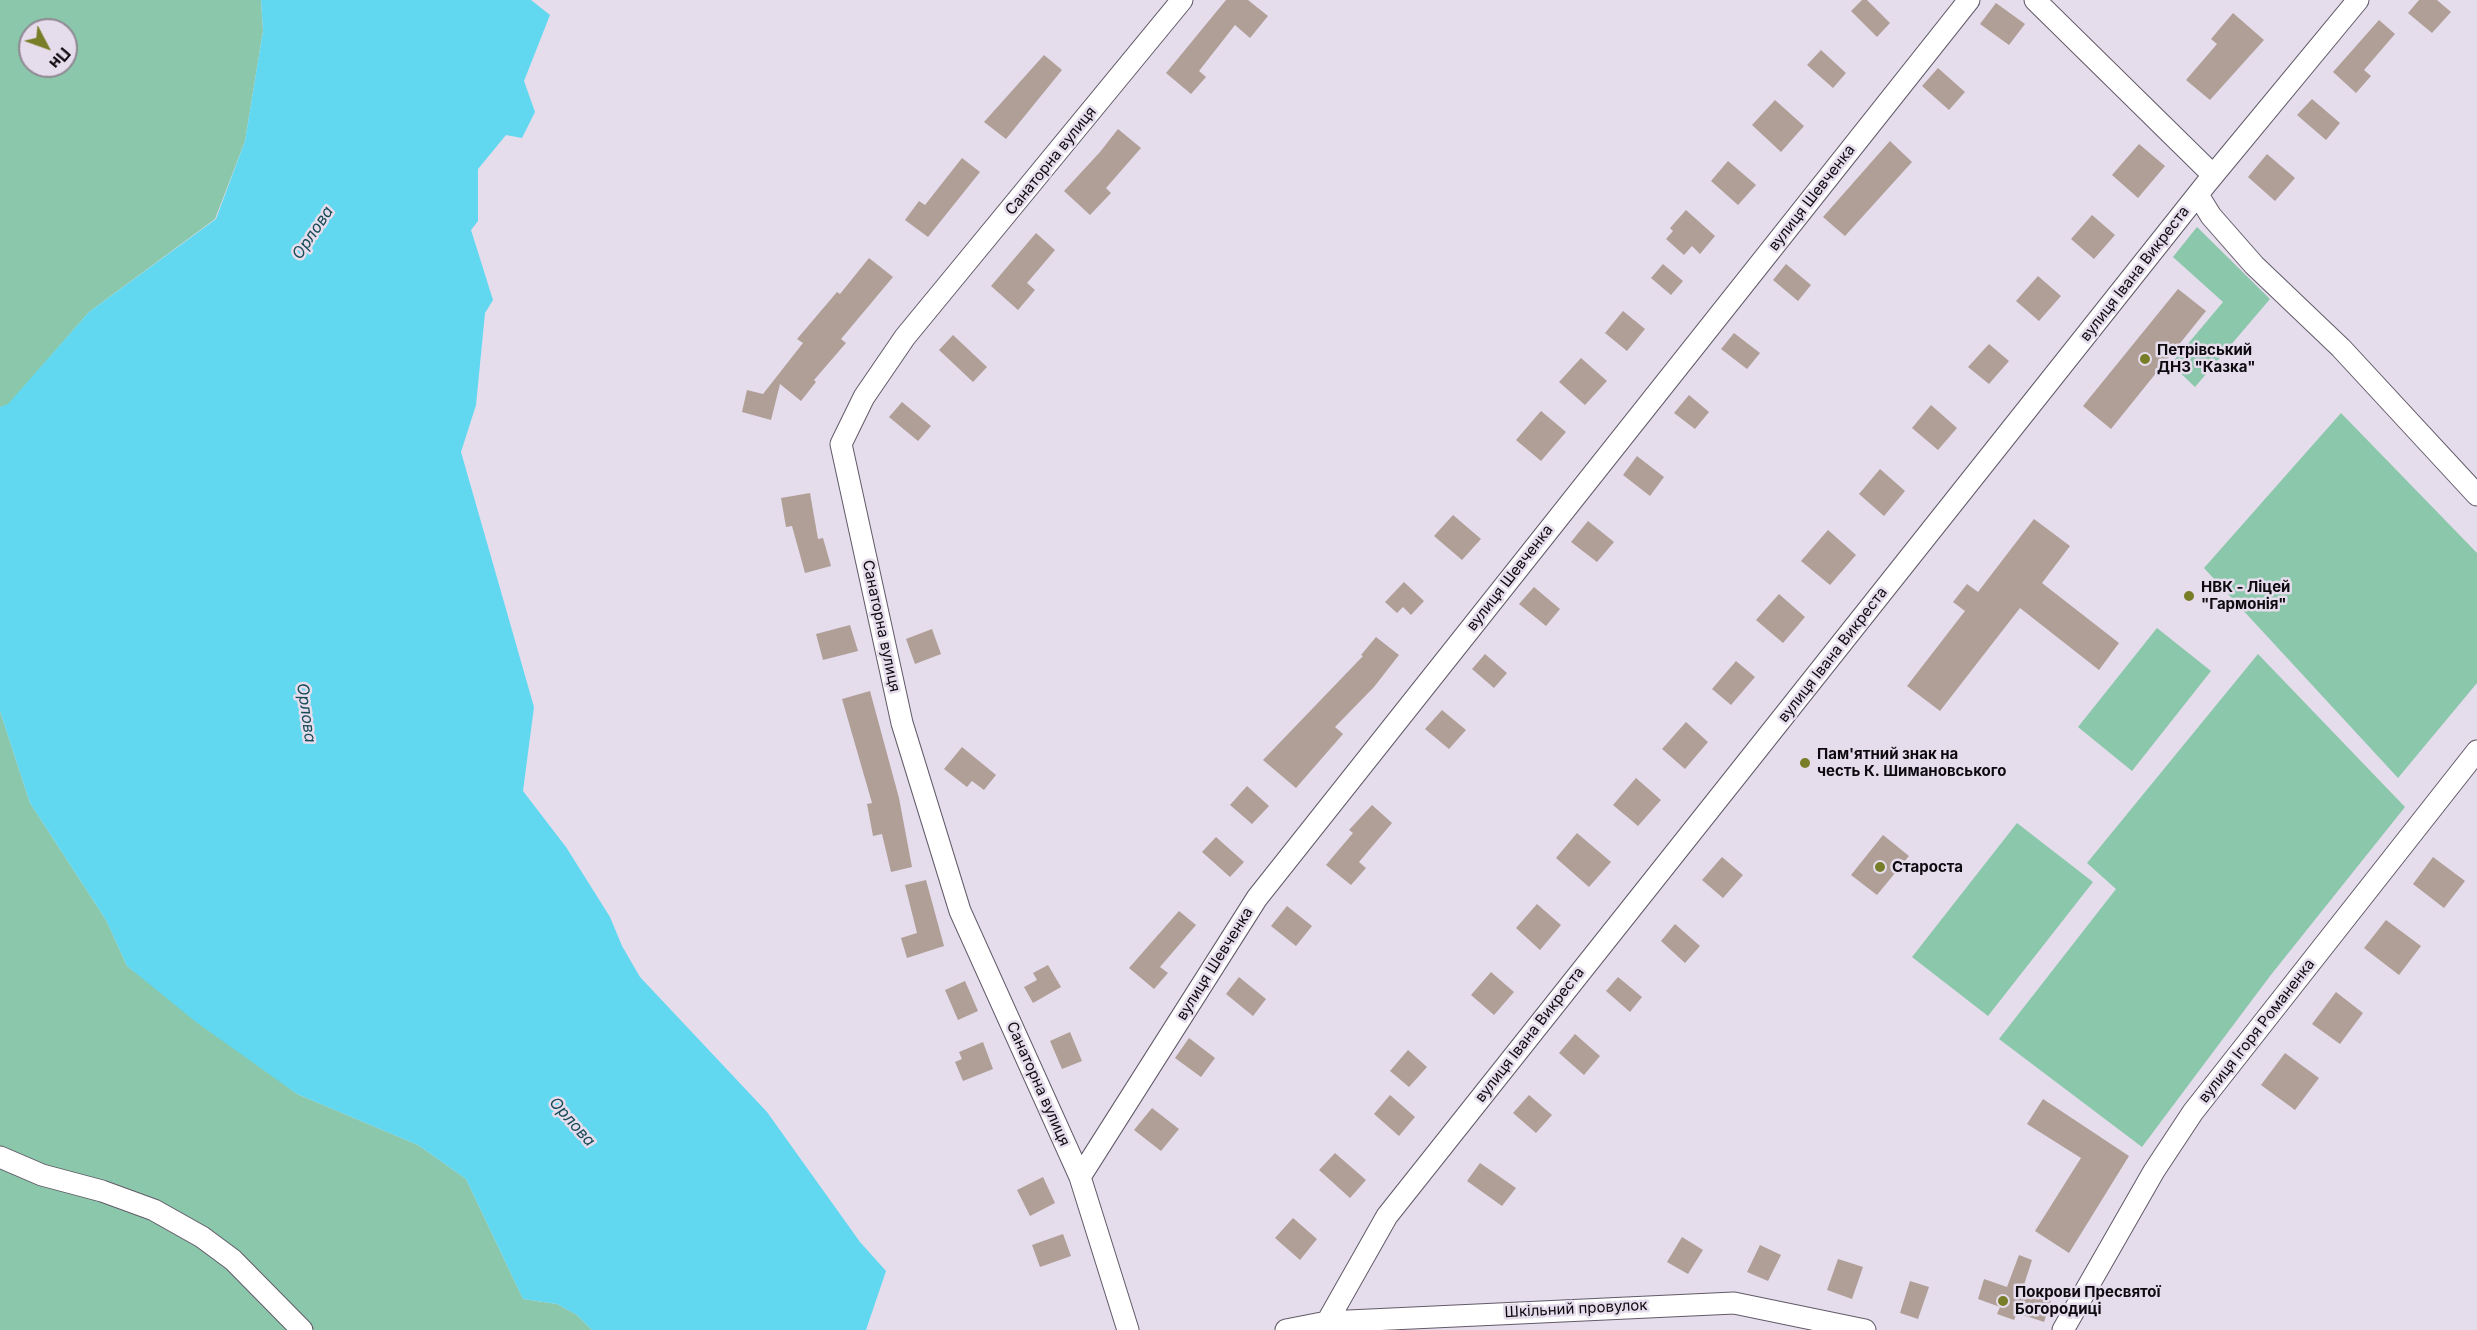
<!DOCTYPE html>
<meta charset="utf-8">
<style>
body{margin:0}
#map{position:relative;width:2477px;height:1330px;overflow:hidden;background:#e5dcec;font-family:Inter,sans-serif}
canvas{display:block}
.north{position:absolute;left:18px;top:18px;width:60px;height:60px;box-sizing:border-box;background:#e5dcec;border:2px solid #8f8894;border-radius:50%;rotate:131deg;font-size:16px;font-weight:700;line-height:24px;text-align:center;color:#0e0b10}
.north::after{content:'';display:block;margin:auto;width:21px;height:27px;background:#787d27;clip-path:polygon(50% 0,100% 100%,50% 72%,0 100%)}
</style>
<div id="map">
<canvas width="2477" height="1330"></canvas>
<div class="north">Пн</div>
</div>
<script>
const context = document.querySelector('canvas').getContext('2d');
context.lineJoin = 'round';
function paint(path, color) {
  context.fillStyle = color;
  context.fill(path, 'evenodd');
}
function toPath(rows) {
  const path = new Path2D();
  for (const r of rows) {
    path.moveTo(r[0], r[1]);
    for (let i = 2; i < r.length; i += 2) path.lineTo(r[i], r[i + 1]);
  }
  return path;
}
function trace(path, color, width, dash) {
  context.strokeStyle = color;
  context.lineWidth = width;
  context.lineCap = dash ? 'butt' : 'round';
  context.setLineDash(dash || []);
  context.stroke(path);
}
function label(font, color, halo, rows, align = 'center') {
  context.font = font + ' Inter,sans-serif';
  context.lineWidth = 5;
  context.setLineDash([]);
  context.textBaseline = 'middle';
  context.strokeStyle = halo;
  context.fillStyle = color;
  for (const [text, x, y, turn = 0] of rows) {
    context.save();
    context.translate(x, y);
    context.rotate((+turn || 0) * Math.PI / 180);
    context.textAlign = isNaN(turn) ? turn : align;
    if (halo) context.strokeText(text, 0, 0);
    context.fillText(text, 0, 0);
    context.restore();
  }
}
const green = toPath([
 [0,0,261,0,263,31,245,141,215,219,89,312,8,405,0,407],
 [30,30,66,30,66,66,30,66],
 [2197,227,2270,299,2195,387,2171,364,2223,302,2173,257],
 [2341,413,2477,553,2477,683,2398,778,2204,568],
 [2157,628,2211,671,2132,771,2078,727],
 [2258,654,2405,807,2270,976,2142,1147,1999,1039,2116,889,2087,863],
 [0,711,30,803,106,920,127,966,297,1094,418,1145,466,1179,523,1299,557,1304,577,1315,592,1330,0,1330],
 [2017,823,2093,882,1988,1016,1912,957]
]);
const water = toPath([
 [261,0,531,0,550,15,524,81,535,112,522,138,506,135,478,169,478,221,471,230,493,300,485,313,476,405,461,452,534,707,523,791,566,847,610,917,622,946,640,977,767,1112,860,1242,886,1271,866,1330,592,1330,577,1315,557,1304,523,1299,466,1179,418,1145,297,1094,196,1022,127,966,106,920,30,803,0,711,0,407,8,404,89,312,216,219,245,141,263,31]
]);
const building = toPath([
 [1226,0,1248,0,1268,16,1250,38,1235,25,1199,71,1206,77,1191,94,1166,73],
 [1862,0,1867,0,1890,23,1877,37,1851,11],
 [2419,0,2437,0,2451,12,2432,33,2408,13],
 [1996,3,2025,24,2009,45,1980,24],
 [2233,13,2264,40,2210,100,2186,80,2217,44,2211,39],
 [2379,20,2395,34,2364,70,2371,76,2356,93,2333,72],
 [1821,50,1846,73,1833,88,1807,65],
 [1044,55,1062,70,1006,139,984,122],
 [1938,68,1965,92,1949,110,1922,86],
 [2312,99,2340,123,2326,140,2297,115],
 [1775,100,1804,126,1781,152,1752,125],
 [1118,129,1141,148,1106,188,1111,193,1090,215,1064,191,1100,152],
 [1890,141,1912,162,1845,236,1823,217],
 [2139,144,2165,166,2138,198,2112,175],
 [2267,154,2295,178,2275,201,2248,177],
 [962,158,980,172,928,237,905,220,919,201,925,205],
 [1728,161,1756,185,1738,205,1711,181],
 [1686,210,1715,236,1700,254,1692,246,1684,255,1666,239,1673,231,1670,228],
 [2092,215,2115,235,2094,259,2071,239],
 [1036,233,1055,250,1027,283,1035,290,1018,310,991,286],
 [869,258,893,277,841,339,846,343,814,380,816,382,801,401,780,384,771,420,742,412,747,390,763,394,803,343,797,339,837,292,840,294],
 [1663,264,1683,281,1671,295,1651,278],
 [1786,264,1811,285,1798,301,1773,280],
 [2038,276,2061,296,2039,321,2016,301],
 [2178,289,2206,311,2111,429,2083,406],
 [1623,311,1645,329,1627,351,1605,333],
 [1734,333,1760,353,1747,369,1721,349],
 [953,335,987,367,973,382,939,350],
 [1989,344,2009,361,1989,384,1968,367],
 [1581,358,1607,381,1585,405,1559,382],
 [1689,395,1709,412,1695,429,1674,413],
 [902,402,931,426,918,441,889,417],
 [1931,405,1957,428,1938,450,1912,428],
 [1541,411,1566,432,1541,461,1516,440],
 [1637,456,1664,477,1650,496,1623,475],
 [1880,469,1905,491,1884,516,1859,494],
 [810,493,818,539,823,538,831,566,805,573,792,526,786,527,781,498],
 [1453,515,1481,539,1462,560,1434,536],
 [2034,519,2070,546,2042,583,2119,643,2099,670,2020,608,1940,711,1907,686,1965,611,1953,602,1967,584,1978,592],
 [1588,521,1614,542,1597,562,1571,542],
 [1828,530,1856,555,1830,585,1801,561],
 [1404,582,1424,601,1411,615,1403,607,1397,613,1385,602],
 [1534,587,1560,609,1546,626,1519,604],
 [1779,594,1805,617,1783,643,1756,620],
 [850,625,858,651,823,660,816,634],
 [932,629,941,654,915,664,906,639],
 [1376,637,1399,655,1374,687,1335,727,1343,734,1296,788,1263,760,1363,656,1361,655],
 [1485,654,1507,673,1494,688,1472,669],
 [1736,661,1755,677,1731,705,1712,689],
 [870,691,899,798,912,867,891,872,882,834,873,836,867,804,872,803,842,699],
 [1442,710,1466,730,1449,749,1425,729],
 [1686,722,1708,742,1685,769,1662,749],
 [962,747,996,775,984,790,972,781,967,787,944,769],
 [1636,778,1661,800,1638,826,1613,805],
 [1247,786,1269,806,1252,824,1230,805],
 [1372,805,1392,823,1359,862,1366,868,1351,885,1326,865,1353,833,1349,830],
 [1577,833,1611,862,1589,887,1556,858],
 [1883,835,1909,856,1877,895,1851,875],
 [1216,837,1244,862,1230,877,1202,852],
 [1722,857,1743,875,1723,898,1702,880],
 [2433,857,2465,881,2444,908,2413,884],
 [926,880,944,946,907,958,901,938,917,933,905,885],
 [1537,904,1561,925,1540,950,1516,928],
 [1287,906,1312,926,1296,946,1271,926],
 [1179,911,1196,925,1160,967,1168,973,1154,989,1129,968],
 [2386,920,2421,946,2399,975,2364,948],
 [1675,924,1700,946,1685,963,1661,941],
 [1048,965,1061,987,1033,1003,1024,987,1037,980,1033,973],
 [1491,972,1514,992,1494,1015,1471,995],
 [1239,977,1266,999,1253,1016,1226,994],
 [1618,977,1642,997,1630,1012,1606,991],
 [965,981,978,1011,958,1020,945,990],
 [2336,992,2363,1013,2340,1044,2312,1024],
 [1070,1032,1082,1061,1062,1069,1050,1041],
 [1575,1034,1600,1056,1584,1075,1559,1053],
 [1189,1038,1215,1058,1201,1077,1175,1058],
 [983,1042,993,1069,963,1081,955,1062,962,1059,959,1052],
 [1408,1050,1427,1067,1409,1087,1390,1071],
 [2285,1053,2319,1078,2295,1110,2261,1085],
 [1390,1095,1415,1117,1399,1136,1374,1114],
 [1529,1095,1552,1115,1536,1133,1513,1113],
 [2043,1099,2129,1156,2069,1253,2035,1231,2081,1158,2027,1124],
 [1152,1108,1179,1129,1161,1151,1134,1130],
 [1335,1153,1366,1180,1350,1198,1319,1170],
 [1480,1163,1516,1188,1502,1206,1467,1181],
 [1043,1177,1055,1203,1030,1216,1017,1190],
 [1293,1218,1317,1239,1300,1260,1275,1238],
 [1063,1234,1071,1256,1040,1267,1032,1245],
 [1682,1237,1703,1250,1688,1274,1667,1262],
 [1760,1245,1781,1255,1768,1281,1747,1272],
 [2019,1255,2032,1260,2022,1291,2051,1301,2044,1322,2017,1313,2014,1320,1997,1314,2000,1307,1978,1299,1984,1279,2007,1287],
 [1838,1259,1863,1267,1852,1299,1827,1290],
 [1910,1281,1929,1287,1918,1319,1900,1313]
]);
const minor = toPath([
 [2035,0,2213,175],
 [2198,195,2211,216,2254,265,2341,348,2477,495],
 [0,1157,42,1175,102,1191,154,1210,202,1237,233,1260,302,1330],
 [1080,1177,1257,898,1969,0],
 [1327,1322,1387,1216,2206,184,2358,0],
 [1128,1330,1080,1177,960,911,902,723,841,444,864,397,905,337,1182,0],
 [1286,1330,1327,1322,1734,1303,1865,1330],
 [2063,1330,2154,1171,2193,1112,2477,751]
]);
const markers = [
 [2145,359,6,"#787d27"],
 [2189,596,6,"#787d27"],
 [1805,763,6,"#787d27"],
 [1880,867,6,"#787d27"],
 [2003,1301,6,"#787d27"]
];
const streetNames = [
 ["Санаторна вулиця",1051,161,-51],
 ["вулиця Шевченка",1812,198,-52],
 ["вулиця Івана Викреста",2135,274,-52],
 ["вулиця Шевченка",1510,578,-52],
 ["Санаторна вулиця",881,626,78],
 ["вулиця Івана Викреста",1833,655,-52],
 ["вулиця Шевченка",1215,964,-58],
 ["вулиця Ігоря Романенка",2257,1031,-52],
 ["вулиця Івана Викреста",1530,1035,-52],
 ["Санаторна вулиця",1038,1084,66],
 ["Шкільний провулок",1576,1309,-3]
];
const poiNames = [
 ["Петрівський",2157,350],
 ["ДНЗ \"Казка\"",2157,367],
 ["НВК - Ліцей",2201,587],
 ["\"Гармонія\"",2201,604],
 ["Пам'ятний знак на",1817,754],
 ["честь К. Шимановського",1817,771],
 ["Староста",1892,867],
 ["Покрови Пресвятої",2015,1292],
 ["Богородиці",2015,1309]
];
const waterNames = [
 ["Орлова",313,233,-56],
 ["Орлова",306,713,82],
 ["Орлова",572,1122,48]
];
paint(green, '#8ac7ab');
paint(water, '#61d8f0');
paint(building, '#b09f97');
trace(minor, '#625a68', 23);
trace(minor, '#fff', 21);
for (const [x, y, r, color] of markers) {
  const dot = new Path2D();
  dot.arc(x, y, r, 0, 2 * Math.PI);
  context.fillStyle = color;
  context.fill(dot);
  trace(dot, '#e5dcec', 2);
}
label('15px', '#0e0b10', '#e5dcec', streetNames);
label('bold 15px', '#0e0b10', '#e5dcec', poiNames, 'left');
label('italic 16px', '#164a55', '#e5dcec', waterNames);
</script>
